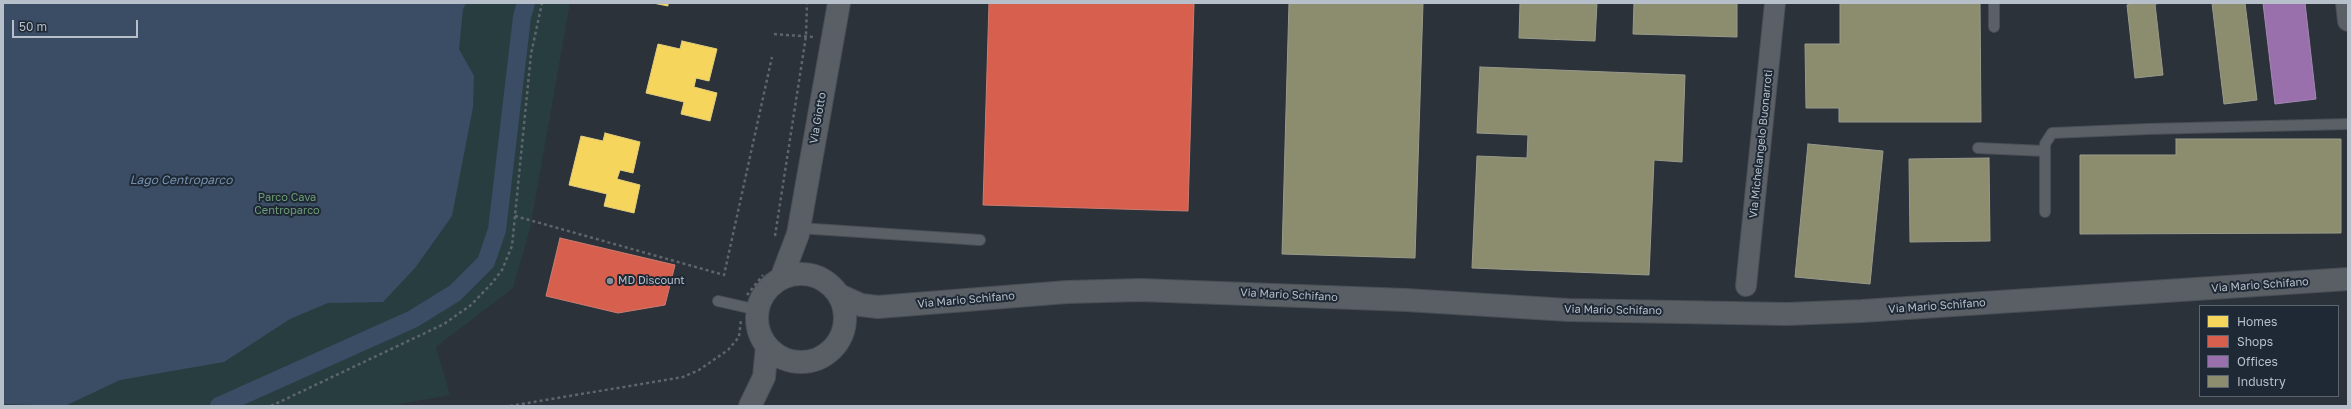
<!DOCTYPE html>
<style>
body{margin:0}
#map{position:relative;width:2351px;height:409px;overflow:hidden;background:#2b323a;font-family:"Golos Text",sans-serif}
canvas{display:block}
.frame{position:absolute;inset:0;border:4px solid #b6bfca;pointer-events:none}
.legend{position:absolute;left:2199px;top:305px;width:140px;height:92px;box-sizing:border-box;background:#1e2935;border:1px solid #5b6571;margin:0;padding:5px 7px;list-style:none;font-size:12px;color:#b6bfca}
.legend li{display:flex;align-items:center;gap:8px;height:20px}
.legend b{width:20px;border:1px solid #5b6571}
.scale{position:absolute;left:12px;top:20px;width:126px;height:18px;box-sizing:border-box;border:2px solid #b6bfca;border-top:0;padding-left:5px;font-size:12px;line-height:14px;white-space:nowrap;color:#b6bfca;-webkit-text-stroke:3px #1e2935;paint-order:stroke}
</style>
<div id="map">
<canvas width="2351" height="409"></canvas>
<div class="frame"></div>
<ul class="legend">
<li><b style="height:11px;background:#f6d55c"></b>Homes</li>
<li><b style="height:11px;background:#d6604d"></b>Shops</li>
<li><b style="height:11px;background:#9970ab"></b>Offices</li>
<li><b style="height:11px;background:#8c8c6e"></b>Industry</li>
</ul>
<div class="scale">50 m</div>
</div>
<script>
const context = document.querySelector('canvas').getContext('2d');
context.lineJoin = 'round';
function paint(path, color) {
  context.fillStyle = color;
  context.fill(path, 'evenodd');
}
function toPath(rows) {
  const path = new Path2D();
  for (const r of rows) {
    if (r.length === 3) {
      path.moveTo(r[0] + r[2], r[1]);
      path.arc(r[0], r[1], r[2], 0, 2 * Math.PI);
      continue;
    }
    path.moveTo(r[0], r[1]);
    for (let i = 2; i < r.length; i += 2) path.lineTo(r[i], r[i + 1]);
  }
  return path;
}
function trace(path, color, width, dash) {
  context.strokeStyle = color;
  context.lineWidth = width;
  context.lineCap = dash ? 'butt' : 'round';
  context.setLineDash(dash || []);
  context.stroke(path);
}
function label(font, color, halo, rows, align = 'center') {
  context.font = font + ' "Golos Text",sans-serif';
  context.lineWidth = 4;
  context.setLineDash([]);
  context.textBaseline = 'middle';
  context.strokeStyle = halo;
  context.fillStyle = color;
  for (const [text, x, y, turn = 0] of rows) {
    context.save();
    context.translate(x, y);
    context.rotate((+turn || 0) * Math.PI / 180);
    context.textAlign = isNaN(turn) ? turn : align;
    if (halo) context.strokeText(text, 0, 0);
    context.fillText(text, 0, 0);
    context.restore();
  }
}
const green = toPath([
 [3,3,570,3,530,229,513,288,436,347,450,395,390,406,3,406]
]);
const water = toPath([
 [3,3,466,3,463,9,459,49,474,76,473,107,452,216,415,268,383,302,328,303,290,319,224,362,120,380,65,406,3,404]
]);
const homes = toPath([
 [653,3,668,3,668,6,653,3],
 [682,41,717,49,709,81,696,78,694,87,717,93,710,121,681,114,684,102,646,93,658,44,680,49,682,41],
 [605,133,640,142,633,173,620,170,617,179,640,185,634,213,604,206,607,194,569,185,581,136,603,141,605,133]
]);
const shops = toPath([
 [989,3,1194,3,1188,211,983,205,989,3],
 [560,238,675,265,665,305,618,313,546,296,560,238]
]);
const offices = toPath([
 [2263,3,2305,3,2316,99,2275,104,2263,3]
]);
const industry = toPath([
 [1289,3,1423,3,1415,258,1282,254,1289,3],
 [1520,3,1597,3,1595,41,1519,38,1520,3],
 [1634,3,1737,3,1737,37,1633,34,1634,3],
 [1840,3,1980,3,1981,122,1839,122,1839,108,1806,108,1805,44,1840,44,1840,3],
 [2134,3,2163,3,2155,4,2163,75,2135,78,2127,5,2134,3],
 [2212,3,2245,3,2257,100,2224,104,2212,3],
 [1480,67,1685,75,1682,162,1654,160,1649,275,1472,268,1477,156,1527,158,1528,135,1477,133,1480,67],
 [2176,139,2341,139,2341,233,2080,234,2080,155,2176,155,2176,139],
 [1808,144,1883,151,1870,284,1795,277,1808,144],
 [1989,158,1990,241,1910,242,1909,159,1989,158]
]);
const canal = toPath([
 [219,406,413,319,455,293,486,262,497,230,522,17,526,3]
]);
const path = toPath([
 [774,34,813,37],
 [515,216,724,275,772,57],
 [775,236,806,36,807,3],
 [747,295,763,275],
 [271,406,444,324,471,305,492,283,502,270,512,246,531,54,542,3],
 [510,406,683,377,699,370,728,350,739,337,741,320]
]);
const lane = toPath([
 [1994,3,1994,27],
 [1978,148,2045,151],
 [2045,212,2045,144,2052,133,2148,129,2348,124],
 [799,228,980,240],
 [718,301,758,310]
]);
const street = toPath([
 [2346,3,2348,21],
 [1746,286,1775,3]
]);
const secondary = toPath([
 [801,318,44],
 [781,279,798,234,839,3],
 [839,295,861,305,878,307,1067,292,1141,290,1406,300,1568,310,1787,314,1862,311,2348,279],
 [750,406,764,377,767,346]
]);
const markers = [
 [610,281,4,"#858e98"]
];
const streetNames = [
 ["Via Giotto",818,118,-80],
 ["Via Michelangelo Buonarroti",1761,144,-84],
 ["Via Mario Schifano",2260,285,-4],
 ["Via Mario Schifano",1289,295,3],
 ["Via Mario Schifano",966,300,-5],
 ["Via Mario Schifano",1937,306,-4],
 ["Via Mario Schifano",1613,310,1]
];
const parkNames = [
 ["Parco Cava",287,198],
 ["Centroparco",287,211]
];
const poiNames = [
 ["MD Discount",618,281]
];
const waterNames = [
 ["Lago Centroparco",181,180]
];
paint(green, '#283d40');
paint(water, '#3a4d65');
paint(homes, '#f6d55c');
trace(homes, '#e3ce7d', 1);
paint(shops, '#d6604d');
trace(shops, '#cc7c72', 1);
paint(offices, '#9970ab');
trace(offices, '#a288b4', 1);
paint(industry, '#8c8c6e');
trace(industry, '#999b8a', 1);
trace(canal, '#3a4d65', 18);
trace(lane, '#494e54', 12);
trace(street, '#494e54', 22);
trace(secondary, '#494e54', 24);
trace(path, '#5e656b', 2.5, [3, 3]);
trace(lane, '#5b6067', 10);
trace(street, '#5b6067', 20);
trace(secondary, '#5a5f65', 22);
for (const [x, y, r, color] of markers) {
  const dot = new Path2D();
  dot.arc(x, y, r, 0, 2 * Math.PI);
  context.fillStyle = color;
  context.fill(dot);
  trace(dot, '#1e2935', 1.5);
}
label('11px', '#b6bfca', '#1e2935', streetNames);
label('11px', '#6d9b75', '#1e2935', parkNames);
label('11px', '#b6bfca', '#1e2935', poiNames, 'left');
label('italic 12px', '#7691ad', '#1e2935', waterNames);
</script>
